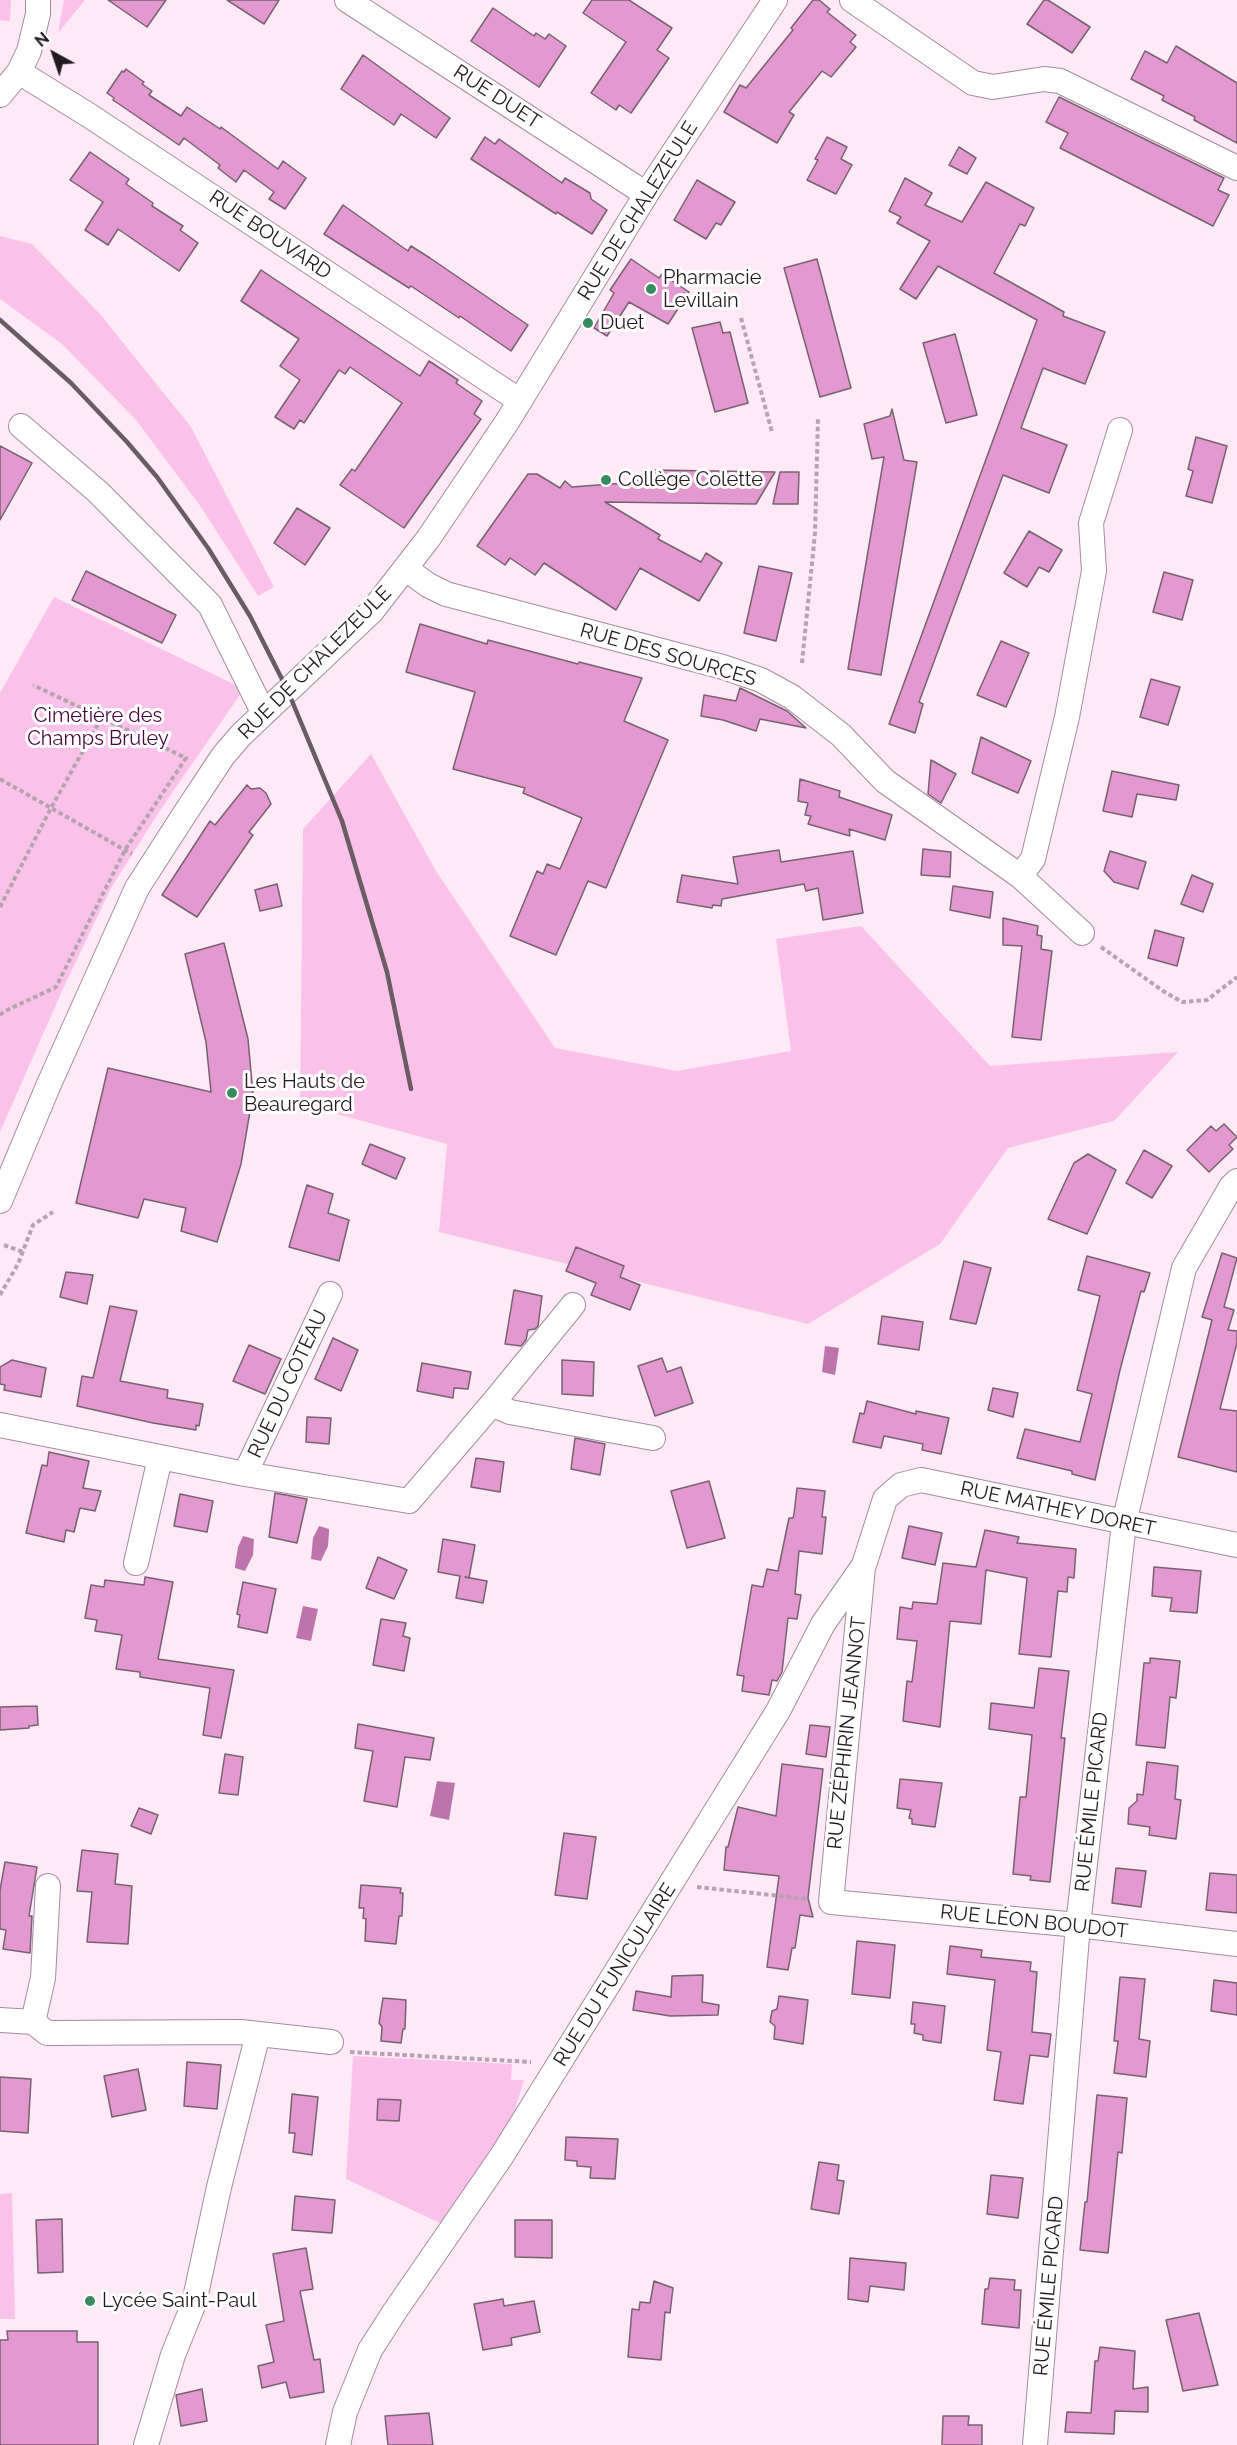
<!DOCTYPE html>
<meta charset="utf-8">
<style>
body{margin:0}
#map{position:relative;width:1237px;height:2445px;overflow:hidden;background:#fee9f7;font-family:Raleway,sans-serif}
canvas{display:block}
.north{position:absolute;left:24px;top:24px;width:60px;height:60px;-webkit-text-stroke:4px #fff;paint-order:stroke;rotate:320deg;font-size:16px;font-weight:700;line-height:24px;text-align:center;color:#231a21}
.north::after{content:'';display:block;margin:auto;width:21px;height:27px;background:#231a21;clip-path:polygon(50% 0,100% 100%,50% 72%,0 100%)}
</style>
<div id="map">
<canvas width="1237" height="2445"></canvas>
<div class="north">N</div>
</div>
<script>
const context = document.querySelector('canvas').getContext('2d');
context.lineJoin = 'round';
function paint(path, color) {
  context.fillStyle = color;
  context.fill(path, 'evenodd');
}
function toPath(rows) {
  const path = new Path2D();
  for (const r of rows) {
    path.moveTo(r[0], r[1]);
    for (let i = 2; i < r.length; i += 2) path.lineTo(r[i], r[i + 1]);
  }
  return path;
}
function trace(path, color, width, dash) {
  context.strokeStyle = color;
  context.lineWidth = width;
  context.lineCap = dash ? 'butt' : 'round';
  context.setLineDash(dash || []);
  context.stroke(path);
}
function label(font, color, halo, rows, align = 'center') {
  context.font = font + ' Raleway,sans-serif';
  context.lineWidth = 6;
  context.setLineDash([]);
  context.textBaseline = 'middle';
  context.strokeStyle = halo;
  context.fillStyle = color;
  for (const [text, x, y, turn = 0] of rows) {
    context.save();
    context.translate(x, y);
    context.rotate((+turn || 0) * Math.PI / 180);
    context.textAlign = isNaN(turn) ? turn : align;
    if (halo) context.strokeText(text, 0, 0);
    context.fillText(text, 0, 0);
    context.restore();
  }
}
const green = toPath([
 [0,0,11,0,10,21,0,20],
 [64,0,85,0,58,33],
 [0,236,32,244,100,314,191,427,274,587,258,596,201,507,136,420,62,344,0,299],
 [54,597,244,689,161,809,111,888,62,991,0,1132,0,693],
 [371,754,436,871,555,1048,677,1071,791,1051,776,939,861,926,990,1066,1178,1052,1114,1121,1008,1148,940,1244,808,1324,439,1232,447,1144,300,1104,303,829],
 [353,2056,512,2064,511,2080,524,2080,511,2122,442,2224,346,2179],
 [12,2193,15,2319,0,2319,0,2194]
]);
const water = toPath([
 [825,1346,839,1348,835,1375,822,1372],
 [319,1526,329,1529,329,1532,328,1546,321,1561,311,1559,313,1538],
 [243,1536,254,1539,253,1555,245,1571,235,1568,235,1566,238,1547],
 [303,1606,318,1609,311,1641,296,1638],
 [437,1781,455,1783,449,1820,430,1816]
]);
const building = toPath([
 [108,0,166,0,147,27,108,0],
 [227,0,279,0,264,24,227,0],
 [592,0,629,0,672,28,657,50,669,58,631,113,619,105,616,110,591,93,626,42,583,13,592,0],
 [813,0,819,0,830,9,827,12,856,35,850,42,856,47,831,77,822,71,789,112,794,115,777,143,724,112,740,85,746,88,793,30,791,28,813,0],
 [1044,0,1048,0,1090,27,1072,53,1027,24,1044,0],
 [493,8,534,36,536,33,545,39,549,34,566,46,539,87,471,41,493,8],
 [1176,46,1237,83,1237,143,1194,120,1195,117,1162,100,1164,96,1131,79,1145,51,1167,63,1176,46],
 [363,55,450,118,436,138,401,114,394,125,341,89,363,55],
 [126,69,144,82,142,84,152,91,149,95,181,116,187,107,220,129,221,127,278,169,283,161,306,178,285,209,269,199,274,192,244,170,236,182,218,168,220,165,184,138,179,145,113,100,114,98,107,93,122,71,124,72,126,69],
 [1059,97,1224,178,1218,190,1229,195,1213,226,1060,148,1068,133,1046,122,1059,97],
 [485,137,495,144,499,139,562,183,565,178,590,193,591,199,607,210,592,234,557,212,556,214,471,159,485,137],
 [827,137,847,147,841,159,852,165,836,194,807,180,818,160,815,159,827,137],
 [959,147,976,158,967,174,949,165,959,147],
 [90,152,129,179,126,184,153,203,152,206,183,226,180,230,198,243,179,271,118,229,108,245,85,230,103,202,70,180,90,152],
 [905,178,932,193,925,205,962,222,986,182,1034,208,1025,226,1020,224,994,273,1064,312,1063,316,1105,332,1085,384,1043,368,1021,428,1067,445,1049,493,1003,475,919,702,923,704,915,733,889,724,1037,320,938,266,916,299,900,289,930,241,897,223,901,217,889,211,905,178],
 [697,180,735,202,721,225,716,223,706,239,674,220,697,180],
 [343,205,408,251,411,246,430,258,528,325,511,351,460,316,459,318,411,286,409,288,324,234,343,205],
 [631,259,659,278,662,274,689,292,668,324,629,302,607,336,594,328,614,293,610,290,631,259],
 [817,259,851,388,820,397,784,268,817,259],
 [261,270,420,376,429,361,458,380,456,383,482,401,474,414,481,419,404,528,340,485,352,469,355,471,402,403,350,367,345,374,339,370,304,423,300,420,294,429,275,417,300,380,280,366,299,339,241,301,261,270],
 [720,322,723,333,730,332,748,403,715,412,692,328,720,322],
 [955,334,977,415,946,423,923,343,955,334],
 [892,409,904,460,917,462,881,675,848,669,884,457,872,459,864,424,890,416,892,409],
 [1196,437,1227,446,1212,503,1186,496,1193,471,1188,469,1196,437],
 [0,446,32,463,0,520,0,446],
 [654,470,775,472,756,504,605,502,660,535,658,539,701,562,706,553,722,563,699,601,640,568,616,610,544,563,535,575,510,558,505,565,477,546,528,474,537,474,560,488,565,481,572,487,637,482,637,475,654,476,654,470],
 [780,472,799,472,798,504,773,504,780,472],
 [297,508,330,528,305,565,274,543,297,508],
 [1029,531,1062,550,1049,572,1039,567,1027,587,1004,573,1029,531],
 [759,566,792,573,776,641,744,633,759,566],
 [86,571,176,615,162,643,72,600,86,571],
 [1164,572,1193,580,1182,620,1153,612,1164,572],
 [420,624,487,644,488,640,578,664,579,662,642,678,624,721,668,740,606,888,588,881,556,955,510,936,537,871,543,874,547,864,560,869,582,818,523,793,525,788,453,769,475,692,406,672,420,624],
 [1001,641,1029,653,1006,707,977,695,1001,641],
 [1151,679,1180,687,1168,725,1140,717,1151,679],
 [740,688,787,711,806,728,760,719,756,731,723,720,701,716,704,695,736,701,740,688],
 [981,737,1031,761,1018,793,972,773,981,737],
 [931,760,956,774,941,803,928,794,931,760],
 [1112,771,1179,785,1176,800,1137,794,1132,817,1103,811,1112,771],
 [800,779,840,791,839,797,892,815,885,840,849,829,850,836,808,824,811,816,805,815,808,803,798,801,800,779],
 [247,785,251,789,260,788,266,793,271,804,249,832,253,835,197,917,162,895,210,821,215,825,247,785],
 [923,849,951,852,950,877,921,875,923,849],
 [779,850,781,862,853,851,863,913,823,920,818,888,806,891,804,884,722,899,721,906,713,905,712,908,677,902,682,875,738,884,733,857,779,850],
 [1110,851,1146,862,1138,889,1114,882,1104,871,1110,851],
 [1192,875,1213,884,1203,912,1181,904,1192,875],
 [277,884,282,906,260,911,255,890,277,884],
 [953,886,993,892,990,918,950,910,953,886],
 [1003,918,1038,926,1037,935,1042,936,1041,949,1052,951,1041,1040,1012,1037,1022,946,1003,945,1003,918],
 [1155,930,1184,938,1177,966,1148,958,1155,930],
 [224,943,248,1039,253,1094,241,1164,217,1242,181,1231,186,1208,144,1199,138,1218,76,1203,108,1068,211,1092,206,1042,185,954,224,943],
 [1224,1124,1237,1137,1229,1145,1233,1149,1209,1172,1187,1150,1211,1126,1216,1131,1224,1124],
 [370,1144,405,1158,396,1179,362,1164,370,1144],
 [1144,1150,1172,1166,1152,1198,1126,1183,1144,1150],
 [1088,1154,1116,1170,1087,1234,1048,1219,1074,1163,1088,1154],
 [307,1185,333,1194,328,1213,349,1220,339,1261,289,1247,307,1185],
 [576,1247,624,1266,620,1277,640,1285,630,1310,591,1295,596,1283,566,1271,576,1247],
 [1222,1253,1237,1258,1224,1307,1234,1310,1228,1330,1237,1331,1237,1343,1220,1409,1237,1411,1237,1472,1178,1457,1212,1320,1202,1317,1222,1253],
 [1087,1256,1150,1273,1144,1292,1141,1291,1120,1370,1095,1480,1072,1474,1072,1471,1017,1458,1025,1429,1080,1442,1092,1394,1077,1390,1100,1296,1078,1290,1087,1256],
 [964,1261,991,1268,976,1324,950,1319,964,1261],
 [66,1272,93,1275,87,1304,60,1297,66,1272],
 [514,1290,542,1296,538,1326,535,1329,528,1330,526,1340,521,1346,505,1344,514,1290],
 [110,1306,137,1311,120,1381,168,1390,167,1398,203,1404,199,1426,196,1425,196,1430,153,1423,77,1406,82,1376,93,1378,110,1306],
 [882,1316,923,1322,919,1350,878,1344,882,1316],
 [333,1338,358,1350,341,1391,315,1379,333,1338],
 [249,1345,281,1359,265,1394,233,1381,249,1345],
 [662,1358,667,1372,681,1367,693,1403,655,1416,638,1366,662,1358],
 [12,1360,46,1368,41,1397,4,1390,5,1385,0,1384,0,1367,12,1360],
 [562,1360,594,1362,593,1396,562,1394,562,1360],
 [422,1363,471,1372,468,1389,454,1388,453,1398,417,1391,422,1363],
 [993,1388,1018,1393,1013,1417,988,1410,993,1388],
 [867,1401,916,1414,916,1411,949,1418,941,1454,922,1450,923,1444,884,1436,881,1448,853,1442,860,1413,864,1414,867,1401],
 [307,1417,331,1418,329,1444,306,1442,307,1417],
 [575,1438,605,1444,600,1475,571,1469,575,1438],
 [49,1452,89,1461,83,1488,101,1491,95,1511,80,1508,74,1532,66,1530,64,1542,26,1533,42,1465,47,1466,49,1452],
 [476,1458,504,1462,500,1492,471,1487,476,1458],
 [709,1481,725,1538,687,1548,671,1491,709,1481],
 [797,1488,825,1491,822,1517,826,1517,822,1554,799,1551,795,1594,801,1595,797,1619,788,1618,782,1672,777,1681,772,1680,769,1695,742,1691,744,1676,737,1675,752,1585,763,1587,767,1569,778,1571,789,1518,793,1518,794,1514,797,1488],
 [275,1493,307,1499,297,1543,269,1537,275,1493],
 [180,1494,213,1501,207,1532,174,1526,180,1494],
 [909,1526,942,1533,935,1565,902,1558,909,1526],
 [985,1530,1019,1537,1017,1543,1076,1549,1074,1578,1068,1577,1067,1592,1058,1591,1051,1657,1019,1654,1027,1578,986,1570,981,1624,950,1621,940,1727,903,1721,907,1681,912,1682,917,1641,897,1639,900,1607,912,1609,913,1602,937,1604,943,1563,976,1567,985,1530],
 [443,1539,475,1545,469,1578,465,1577,487,1581,483,1603,456,1598,460,1576,438,1572,443,1539],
 [378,1557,407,1570,394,1599,366,1588,378,1557],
 [1154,1567,1201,1571,1197,1613,1170,1611,1172,1598,1152,1596,1154,1567],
 [145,1577,173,1582,158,1659,234,1670,221,1738,203,1735,210,1688,140,1677,140,1672,116,1669,122,1635,95,1631,97,1620,85,1618,91,1585,104,1587,105,1580,144,1585,145,1577],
 [243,1582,276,1589,267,1633,238,1627,240,1615,237,1614,243,1582],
 [381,1619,406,1623,403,1636,410,1638,404,1671,373,1665,381,1619],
 [1150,1658,1180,1661,1176,1698,1170,1697,1165,1748,1136,1745,1144,1663,1150,1663,1150,1658],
 [1039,1668,1069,1671,1061,1738,1065,1738,1050,1882,1030,1880,1031,1876,1013,1874,1020,1797,1026,1797,1032,1735,989,1729,991,1703,1034,1708,1039,1668],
 [37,1706,38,1725,29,1726,29,1728,0,1730,0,1707,37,1706],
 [358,1724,434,1738,430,1760,405,1757,397,1807,364,1801,373,1751,355,1748,358,1724],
 [810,1725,830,1727,826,1757,806,1754,810,1725],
 [225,1754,243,1757,238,1795,219,1793,225,1754],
 [1147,1762,1178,1766,1175,1799,1181,1800,1176,1839,1149,1835,1150,1827,1128,1824,1129,1808,1137,1801,1137,1794,1143,1795,1147,1762],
 [782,1764,823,1769,808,1898,813,1917,800,1915,795,1948,792,1948,788,1970,767,1967,779,1876,724,1870,726,1847,728,1847,738,1807,776,1816,782,1764],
 [900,1779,942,1783,935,1827,912,1824,912,1819,909,1818,911,1810,897,1808,900,1779],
 [139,1808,158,1815,151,1834,131,1826,139,1808],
 [564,1833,596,1837,587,1899,555,1895,564,1833],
 [82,1850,118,1854,115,1884,132,1886,128,1944,87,1942,92,1892,77,1891,82,1850],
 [5,1862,37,1867,29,1916,32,1916,30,1953,3,1949,6,1930,0,1929,0,1890,5,1862],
 [1116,1868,1146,1871,1141,1907,1112,1903,1116,1868],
 [1210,1873,1237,1875,1237,1913,1206,1910,1210,1873],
 [361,1885,401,1888,400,1893,403,1893,402,1916,399,1916,396,1944,365,1941,366,1919,363,1918,364,1908,359,1908,361,1885],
 [857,1941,895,1945,890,1998,852,1994,857,1941],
 [950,1946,982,1950,981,1957,1031,1962,1030,1971,1037,1972,1032,2032,1051,2034,1048,2057,1030,2055,1023,2104,994,2100,1001,2052,987,2050,995,1980,947,1974,950,1946],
 [703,1975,702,2002,719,2005,718,2015,670,2016,633,2010,636,1991,671,1997,672,1976,703,1975],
 [1120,1977,1145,1979,1139,2039,1150,2041,1146,2077,1114,2073,1118,2041,1114,2041,1120,1977],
 [1214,1980,1237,1983,1237,2015,1211,2011,1214,1980],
 [779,1996,808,2000,803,2044,774,2039,775,2026,770,2022,772,2011,777,2009,779,1996],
 [383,1998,406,2000,405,2029,403,2029,401,2043,381,2041,382,2027,379,2023,383,1998],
 [913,2002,945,2006,941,2043,923,2040,923,2035,914,2033,915,2024,911,2024,913,2002],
 [187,2062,221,2065,217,2109,184,2106,187,2062],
 [138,2069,146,2110,112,2117,104,2076,138,2069],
 [0,2077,31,2079,28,2133,0,2131,0,2077],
 [292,2094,318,2097,312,2155,293,2152,295,2133,289,2133,292,2094],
 [1097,2095,1127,2098,1122,2153,1118,2152,1108,2253,1080,2250,1085,2202,1087,2202,1097,2095],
 [378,2099,401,2100,399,2121,377,2120,378,2099],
 [566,2137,618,2139,615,2179,590,2178,591,2167,577,2166,577,2161,565,2160,566,2137],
 [819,2162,839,2165,837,2180,844,2181,839,2214,811,2209,819,2162],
 [991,2175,1023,2178,1018,2218,987,2214,991,2175],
 [295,2196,335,2200,332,2233,292,2230,295,2196],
 [62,2219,63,2272,38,2273,36,2220,62,2219],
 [515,2220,552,2220,552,2258,515,2257,515,2220],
 [306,2248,313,2289,300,2291,314,2360,320,2359,324,2392,290,2398,286,2382,262,2388,258,2366,274,2362,266,2325,284,2321,273,2254,306,2248],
 [850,2258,906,2263,904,2290,870,2286,868,2302,848,2299,850,2258],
 [990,2278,1015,2280,1014,2290,1021,2290,1019,2328,982,2324,985,2289,988,2289,990,2278],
 [654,2281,673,2288,670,2313,665,2312,661,2360,628,2357,632,2309,639,2310,640,2302,650,2303,654,2281],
 [503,2299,504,2306,534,2301,540,2332,511,2338,512,2345,483,2350,474,2304,503,2299],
 [1199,2313,1218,2385,1183,2391,1166,2320,1199,2313],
 [7,2331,77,2331,77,2342,98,2342,98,2445,0,2445,0,2340,8,2340,7,2331],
 [1100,2347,1135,2351,1133,2389,1148,2387,1148,2412,1115,2411,1114,2434,1065,2432,1067,2412,1091,2413,1095,2361,1098,2361,1100,2347],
 [202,2389,207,2421,181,2426,176,2395,202,2389],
 [429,2413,433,2445,388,2445,385,2416,429,2413],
 [943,2416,969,2416,968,2425,982,2425,982,2445,942,2445,943,2416]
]);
const path = toPath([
 [741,318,772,432],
 [802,663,815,533,818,418],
 [0,779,132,854],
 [0,907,51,808,102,717],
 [1101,947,1163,991,1182,1002,1207,1000,1237,977],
 [0,1015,5,1011,56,987,125,850,186,758,33,685],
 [4,1245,23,1252],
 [0,1295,18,1264,33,1225,53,1212],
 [697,1887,809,1899],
 [350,2052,531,2062]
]);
const minor = toPath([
 [347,0,646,194],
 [852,0,973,83,993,87,1044,79,1060,81,1237,168],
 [19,72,90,116,520,401],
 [0,95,19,72,29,51,38,14,38,0],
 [21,426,98,492,210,605,263,712],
 [406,569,428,585,446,594,723,667,761,680,792,697,841,735,885,781,1020,876,1033,859,1067,717,1094,571,1091,523,1120,430],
 [1020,876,1082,933],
 [0,1201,49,1084,137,888,184,815,223,756,241,735,372,611,428,539,507,422,650,188,775,0],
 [492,1404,573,1305],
 [0,1425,245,1474,409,1501,492,1404,510,1412,653,1438],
 [245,1474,330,1294],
 [136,1563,160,1458],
 [863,1567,831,1902,1078,1925,1237,1944],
 [0,2020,33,2022,47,2033,241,2032,331,2042],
 [33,2022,43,1978,48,1886],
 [146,2445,173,2355,194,2303,219,2187,258,2034],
 [338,2445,345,2412,370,2350,395,2311,501,2157,778,1711,823,1624,864,1565,885,1499,901,1485,921,1480,1237,1545],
 [1035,2445,1078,1925,1124,1523,1184,1268,1231,1187,1237,1181]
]);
const rail = toPath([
 [0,320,71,383,127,442,157,477,208,548,250,616,287,689,342,821,387,972,411,1089]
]);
const markers = [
 [651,289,6,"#378b5e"],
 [588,323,6,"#378b5e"],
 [606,480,6,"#378b5e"],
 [232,1093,6,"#378b5e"],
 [90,2301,6,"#378b5e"]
];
const streetNames = [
 ["RUE DUET",497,97,33],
 ["RUE DE CHALEZEULE",638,211,-58],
 ["RUE BOUVARD",270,235,34],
 ["RUE DES SOURCES",668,655,16],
 ["RUE DE CHALEZEULE",315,663,-45],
 ["RUE DU COTEAU",288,1384,-65],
 ["RUE MATHEY DORET",1058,1509,12],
 ["RUE ZÉPHIRIN JEANNOT",847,1733,-84],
 ["RUE ÉMILE PICARD",1092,1802,-84],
 ["RUE LÉON BOUDOT",1034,1922,6],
 ["RUE DU FUNICULAIRE",615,1975,-58],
 ["RUE ÉMILE PICARD",1049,2286,-85]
];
const poiNames = [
 ["Pharmacie",663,278],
 ["Levillain",663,301],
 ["Duet",600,323],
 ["Collège Colette",618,480],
 ["Les Hauts de",244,1082],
 ["Beauregard",244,1105],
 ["Lycée Saint-Paul",102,2301]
];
const parkNames = [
 ["Cimetière des",98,716],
 ["Champs Bruley",98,739]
];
paint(green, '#fac2eb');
paint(water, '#bd74ab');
paint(building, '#e398d0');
trace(building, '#786171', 1.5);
trace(minor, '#a38b9c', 26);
trace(path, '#b5a4af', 4, [4.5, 3]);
trace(minor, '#fff', 24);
trace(rail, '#695c65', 4.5);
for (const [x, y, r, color] of markers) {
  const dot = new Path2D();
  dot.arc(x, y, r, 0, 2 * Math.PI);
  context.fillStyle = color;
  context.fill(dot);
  trace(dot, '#fff', 2);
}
label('20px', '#231a21', '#fff', streetNames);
label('20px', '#231a21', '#fff', poiNames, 'left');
label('20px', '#49053e', '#fff', parkNames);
</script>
